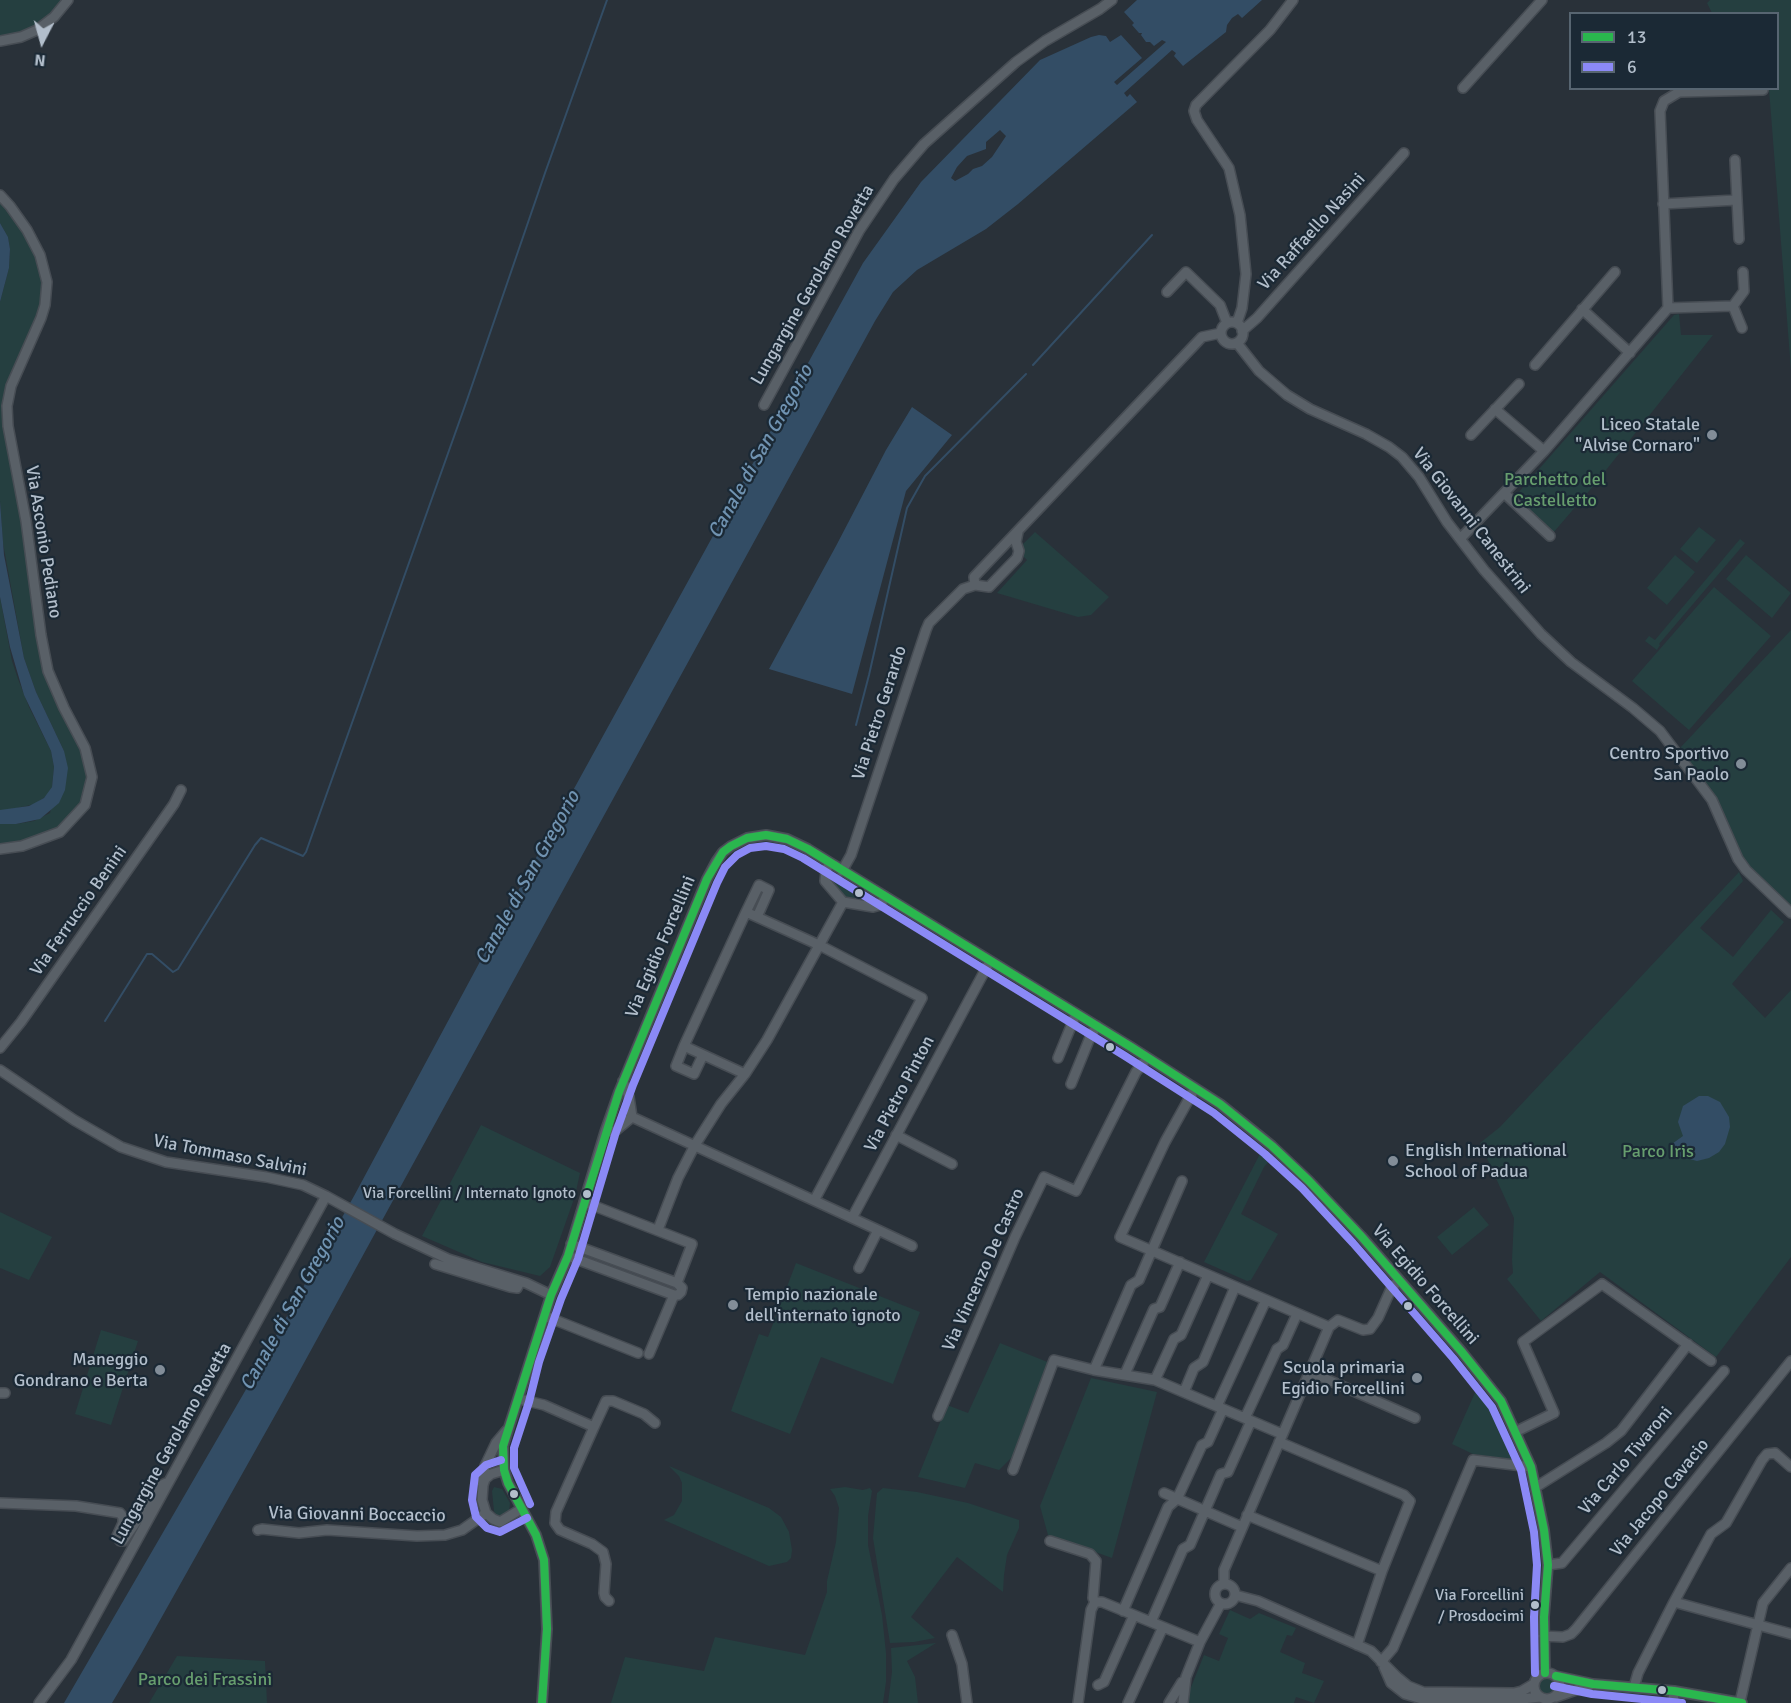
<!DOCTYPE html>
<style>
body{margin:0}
#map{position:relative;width:1791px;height:1703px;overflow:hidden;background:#293139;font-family:Signika,sans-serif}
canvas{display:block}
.legend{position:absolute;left:1569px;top:12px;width:210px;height:78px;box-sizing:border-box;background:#1b2935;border:2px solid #576571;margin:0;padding:8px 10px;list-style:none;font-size:18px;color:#b2becb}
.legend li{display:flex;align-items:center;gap:12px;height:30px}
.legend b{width:30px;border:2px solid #576571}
.north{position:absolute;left:12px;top:12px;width:60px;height:60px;-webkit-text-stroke:4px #1b2935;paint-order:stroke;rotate:186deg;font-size:16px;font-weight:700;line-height:24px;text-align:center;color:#b2becb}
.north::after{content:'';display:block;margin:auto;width:21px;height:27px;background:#b2becb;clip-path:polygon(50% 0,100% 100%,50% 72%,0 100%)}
</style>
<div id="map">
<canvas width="1791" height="1703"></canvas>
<ul class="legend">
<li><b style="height:8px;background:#2ab74e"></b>13</li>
<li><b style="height:8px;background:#8b89f6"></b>6</li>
</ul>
<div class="north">N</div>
</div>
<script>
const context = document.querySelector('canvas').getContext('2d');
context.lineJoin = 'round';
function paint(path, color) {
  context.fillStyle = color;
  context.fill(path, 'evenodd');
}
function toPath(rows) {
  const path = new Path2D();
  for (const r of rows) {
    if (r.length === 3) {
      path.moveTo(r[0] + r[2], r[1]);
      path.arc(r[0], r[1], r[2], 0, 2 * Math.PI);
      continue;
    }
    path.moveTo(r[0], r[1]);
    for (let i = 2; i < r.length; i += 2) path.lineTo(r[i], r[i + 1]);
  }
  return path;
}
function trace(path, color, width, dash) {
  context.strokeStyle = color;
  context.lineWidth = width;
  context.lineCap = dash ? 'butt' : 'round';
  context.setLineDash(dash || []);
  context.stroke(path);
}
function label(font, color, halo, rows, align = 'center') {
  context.font = font + ' Signika,sans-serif';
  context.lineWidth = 4.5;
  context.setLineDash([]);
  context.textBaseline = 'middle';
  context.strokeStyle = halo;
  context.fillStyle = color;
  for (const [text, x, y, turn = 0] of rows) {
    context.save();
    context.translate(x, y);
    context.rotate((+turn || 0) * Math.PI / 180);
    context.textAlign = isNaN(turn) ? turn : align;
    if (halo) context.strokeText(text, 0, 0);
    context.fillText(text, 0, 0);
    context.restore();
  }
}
const green = toPath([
 [0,0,66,0,53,13,36,26,20,34,0,38],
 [1710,0,1791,0,1791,370,1769,89,1778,88,1778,14,1712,13,1707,3],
 [0,197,39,256,46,281,43,304,4,404,23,520,39,636,84,749,90,777,83,804,59,830,22,846,0,848,0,824,16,824,34,821,50,813,64,751,36,692,24,658,3,543,0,501,0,302,9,268,10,249,8,237,0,223],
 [1679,314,1681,335,1713,335,1595,484,1553,533,1517,499,1518,493,1674,315],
 [1699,527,1716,540,1697,563,1680,549],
 [1035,532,1109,597,1091,615,1078,617,997,593,1027,560,1023,556,1021,546],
 [1740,539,1745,543,1659,644,1660,645,1657,650,1645,641,1649,636,1655,640],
 [1675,555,1695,572,1667,605,1647,588],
 [1746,555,1791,593,1772,618,1726,579],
 [1714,587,1771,636,1689,730,1632,681],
 [0,597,12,661,18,679,29,707,51,751,54,767,52,787,48,795,35,804,8,810,0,810],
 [1791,630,1791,909,1745,861,1736,850,1703,780,1680,748],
 [1739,872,1743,881,1700,928,1733,957,1771,910,1784,922,1732,984,1765,1018,1791,990,1791,1257,1716,1357,1600,1272,1541,1321,1507,1279,1513,1273,1512,1260,1514,1218,1480,1143,1500,1127],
 [830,873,855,889,873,902,871,904,844,899,828,879],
 [481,1125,580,1173,575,1196,550,1267,540,1276,482,1262,422,1236],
 [1262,1150,1272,1158,1264,1167,1241,1214,1278,1234,1251,1280,1247,1281,1204,1262],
 [1474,1207,1489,1225,1452,1255,1437,1237],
 [0,1212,52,1237,29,1280,0,1268],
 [796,1263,920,1312,893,1384,821,1357,790,1434,731,1411,759,1334,768,1337],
 [101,1330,138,1341,111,1425,75,1414],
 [1000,1343,1050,1363,1013,1456,999,1470,975,1463,965,1488,918,1477,947,1405,968,1413],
 [1091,1378,1157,1392,1112,1558,1048,1535,1040,1506],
 [1478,1386,1498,1412,1514,1444,1518,1460,1473,1454,1452,1444],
 [669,1466,769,1508,781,1517,789,1532,792,1550,791,1558,787,1562,769,1566,664,1520,674,1515,682,1501,682,1483,679,1476],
 [494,1487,502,1489,510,1503,509,1512,503,1516,496,1515,494,1511,492,1491],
 [845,1487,863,1490,870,1488,872,1491,868,1516,868,1545,882,1615,886,1653,886,1682,883,1703,611,1703,625,1657,704,1671,715,1637,805,1655,827,1592,827,1581,836,1542,839,1508,835,1496,830,1489],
 [883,1488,917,1492,968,1503,1019,1520,1019,1528,1007,1555,1004,1575,1003,1592,957,1557,911,1617,935,1638,914,1642,890,1643,873,1538,877,1493],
 [1230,1610,1250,1619,1259,1613,1296,1628,1292,1636,1287,1635,1280,1652,1305,1663,1302,1673,1324,1681,1314,1703,1296,1697,1294,1703,1187,1703,1187,1697,1204,1655,1219,1661,1228,1638,1219,1634],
 [936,1643,907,1661,915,1677,918,1703,888,1703,892,1672,891,1648],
 [177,1656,265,1661,267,1703,149,1703],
 [1547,1686,8]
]);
const water = toPath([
 [1137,0,1262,0,1242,18,1238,14,1232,18,1227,25,1226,32,1183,66,1174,56,1176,53,1172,50,1124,93,1127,97,1130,94,1137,102,1018,204,986,229,917,270,893,292,875,321,282,1403,141,1654,112,1703,64,1703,248,1386,354,1196,526,876,863,263,921,182,1040,60,1091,37,1099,35,1106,36,1110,42,1121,35,1142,58,1114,82,1117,85,1166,42,1162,40,1154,46,1150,42,1146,42,1141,35,1142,33,1139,33,1132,25,1134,23,1124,12],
 [1000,130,1006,136,992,157,982,166,973,169,968,174,955,181,951,178,957,167,967,156,986,149,986,142],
 [0,223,8,237,10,249,9,268,0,302],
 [912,407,952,435,906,491,852,694,769,669,836,546,886,450],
 [0,501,4,555,24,658,36,692,64,751,68,768,65,790,59,803,40,819,16,824,0,824,0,810,29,806,44,798,52,787,54,767,51,751,24,695,10,647,0,597],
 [1699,1096,1708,1096,1720,1102,1729,1117,1730,1127,1725,1144,1719,1152,1709,1158,1697,1161,1678,1156,1669,1146,1683,1136,1678,1122,1683,1106]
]);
const stream = toPath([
 [1033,365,1152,235],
 [856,725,869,675,907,508,925,476,1026,374],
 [105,1021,147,954,152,954,173,972,178,969,255,845,261,838,303,856,306,852,467,400,545,173,607,0]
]);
const minor = toPath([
 [0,41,21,37,37,30,54,17,68,0],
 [1463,88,1542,0],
 [1735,160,1739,239],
 [0,195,10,206,27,230,40,255,47,282,45,305,41,318,11,386,7,406,8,426,26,521,41,635,48,671,64,708,85,748,92,777,85,805,60,832,22,846,0,849],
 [1663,204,1736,200],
 [1167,292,1186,272,1220,305,1227,323],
 [1668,308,1733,306],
 [1582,309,1630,353],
 [1232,333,11],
 [1237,323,1242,308,1246,274,1240,215,1229,168,1197,120,1194,111,1196,105,1270,30,1293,0],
 [1742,328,1733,306,1744,291,1743,272],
 [1242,331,1257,318,1404,153],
 [1237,343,1259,371,1287,395,1310,409,1366,434,1389,447,1402,457,1419,477,1447,522,1484,570,1541,634,1571,662,1633,708,1660,731,1712,800,1738,859,1746,870,1791,913],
 [1535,365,1615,272],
 [764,405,859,231,894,179,924,144,1016,62,1045,41,1100,9,1112,0],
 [1495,409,1544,451],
 [1471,435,1519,384],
 [1504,493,1550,536],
 [1460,539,1544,451,1668,308,1660,111,1664,101,1679,92,1763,90],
 [975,585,974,577,1202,337,1221,333],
 [830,863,826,870,825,881,843,902,873,907,880,905,885,898],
 [842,871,851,855,926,630,929,623,963,589,975,585,989,587,1017,558,1019,551,1016,542,1018,532],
 [746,912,759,885,769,890,757,917],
 [684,1046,676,1066,694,1074,703,1055],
 [0,1048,21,1022,174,804,181,790],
 [1058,1058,1076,1014],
 [0,1070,74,1120,121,1147,166,1162,266,1177,303,1185,326,1196,395,1234,448,1259,526,1283,551,1295],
 [745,1074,684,1046,746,912,819,945,922,998,815,1199],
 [1071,1084,1091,1035,1097,1026],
 [1195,1088,1165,1142,1120,1237,1329,1327],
 [632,1117,852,1218],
 [605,1132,615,1131,632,1117,629,1097,623,1081],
 [896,1135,952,1164],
 [584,1202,692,1244,677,1283],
 [659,1227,678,1178,695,1145,721,1104,745,1074,767,1040,843,902],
 [878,1230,912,1246],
 [568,1256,674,1295,678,1295,681,1292,682,1288,677,1283,571,1244],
 [435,1264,510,1287,517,1288,520,1282],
 [859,1268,878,1230,852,1218,990,961],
 [545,1316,638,1353],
 [649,1354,674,1295],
 [1094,1370,1131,1285,1139,1280,1182,1181],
 [1310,1372,1415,1418],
 [1125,1374,1154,1309,1160,1307,1180,1262],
 [1155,1380,1174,1339,1181,1335,1208,1275],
 [1184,1392,1194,1368,1203,1362,1235,1287],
 [0,1393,5,1393],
 [519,1399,544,1405,594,1427,556,1512,555,1523,560,1530,592,1544,603,1552,606,1564,604,1593,605,1597,609,1601],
 [1217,1406,1266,1300],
 [938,1416,1015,1237,1044,1177,1076,1191,1136,1072,1147,1058],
 [1245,1418,1277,1349,1283,1345,1297,1314],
 [594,1427,606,1401,613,1401,644,1414,655,1423],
 [1515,1432,1554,1413,1523,1342,1602,1284,1711,1361],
 [1279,1442,1404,1495,1410,1501,1382,1571,1357,1645],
 [504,1470,491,1474,485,1479,483,1485,482,1500,486,1513,493,1519,500,1522,521,1509],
 [1013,1470,1054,1360,1094,1370,1155,1380,1282,1434],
 [482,1483,485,1466,496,1443,507,1430],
 [1536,1487,1606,1443,1621,1431,1688,1344],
 [1164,1493,1242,1527],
 [0,1503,76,1506,120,1513,123,1517,123,1523,117,1536,120,1541,123,1541,154,1496,162,1485,166,1483],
 [1247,1515,1382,1571],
 [258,1530,262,1529,299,1533,327,1530,417,1536,445,1535,462,1530,486,1513],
 [1050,1541,1090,1554,1096,1561,1093,1598,1095,1602,1091,1610,1078,1703],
 [1548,1565,1562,1563,1724,1371],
 [1225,1594,10],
 [1224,1584,1224,1570,1329,1327,1338,1320,1363,1330,1370,1329,1378,1318,1391,1289,1399,1280],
 [1235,1595,1258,1601,1371,1651,1397,1677,1408,1686,1423,1692,1514,1693,1522,1691,1534,1684],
 [1095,1602,1102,1602,1200,1642],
 [1674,1602,1791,1634],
 [1123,1611,1168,1507,1177,1499,1202,1445,1208,1442,1223,1409],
 [1151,1622,1183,1549,1190,1545,1221,1474,1228,1472,1251,1421],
 [952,1635,962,1664,967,1703],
 [1544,1636,1563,1637,1571,1634,1576,1629,1791,1361],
 [1381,1662,1393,1648,1473,1460,1531,1467],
 [1384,1667,1391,1683,1405,1694,1422,1699,1514,1700,1540,1697],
 [1547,1686,13],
 [1556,1676,1593,1684,1674,1691,1742,1703],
 [1098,1685,1104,1682,1134,1615],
 [1634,1687,1638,1673,1674,1602,1711,1534,1726,1523,1762,1460,1767,1454,1775,1453,1791,1467],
 [1556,1697,1593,1684],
 [1740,1702,1763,1603,1791,1568],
 [39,1703,71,1660,326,1196],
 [542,1703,547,1629,544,1560,536,1535,508,1483,504,1470,503,1446,551,1295,568,1256,605,1132,619,1092,707,879,716,862,723,852,731,846,747,838,766,835,787,839,808,849,1131,1047,1220,1104,1272,1146,1309,1181,1361,1236,1461,1351,1501,1401,1531,1467,1544,1530,1548,1565,1544,1617,1545,1673],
 [1128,1703,1163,1627],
 [1169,1703,1182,1682],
 [1183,1703,1186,1677,1200,1642,1221,1603],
 [1673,1703,1674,1691]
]);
const bus1 = toPath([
 [1556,1676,1593,1684,1674,1691,1742,1703],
 [542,1703,547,1629,544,1560,536,1535,508,1483,504,1470,503,1446,551,1295,568,1256,619,1092,707,879,723,852,731,846,747,838,766,835,787,839,808,849,1131,1047,1220,1104,1272,1146,1309,1181,1361,1236,1461,1351,1501,1401,1531,1467,1544,1530,1548,1565,1544,1617,1545,1673]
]);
const bus2 = toPath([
 [501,1460,486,1465,475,1475,472,1500,476,1517,487,1528,500,1532,527,1518],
 [530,1504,514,1468,514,1448,529,1402,539,1362,561,1299,578,1259,615,1135,633,1085,717,883,725,867,737,855,750,848,766,846,784,849,803,858,1125,1056,1214,1113,1265,1154,1302,1188,1353,1243,1453,1358,1492,1407,1521,1470,1534,1532,1537,1565,1534,1617,1535,1673],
 [1554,1686,1592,1694,1682,1703]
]);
const markers = [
 [1712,435,6,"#828d98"],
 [1741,764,6,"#828d98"],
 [859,893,5,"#b2becb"],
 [1110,1047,5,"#b2becb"],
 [1393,1161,6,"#828d98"],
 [587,1194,5,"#b2becb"],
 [733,1305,6,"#828d98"],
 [1408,1306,5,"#b2becb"],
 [160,1370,6,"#828d98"],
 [1417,1378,6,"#828d98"],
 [514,1494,5,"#b2becb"],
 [1535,1605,5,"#b2becb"],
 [1662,1690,5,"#b2becb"]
];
const busNames = [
 ["Via Forcellini / Internato Ignoto",576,1194],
 ["Via Forcellini",1524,1596],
 ["/ Prosdocimi",1524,1617]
];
const streetNames = [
 ["Via Raffaello Nasini",1312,232,-48],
 ["Lungargine Gerolamo Rovetta",813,285,-60],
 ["Via Giovanni Canestrini",1471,521,52],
 ["Via Asconio Pediano",43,542,81],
 ["Via Pietro Gerardo",880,713,-72],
 ["Via Ferruccio Benini",79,911,-55],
 ["Via Egidio Forcellini",661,947,-67],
 ["Via Pietro Pinton",900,1094,-62],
 ["Via Tommaso Salvini",230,1156,11],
 ["Via Vincenzo De Castro",984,1270,-66],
 ["Via Egidio Forcellini",1425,1285,49],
 ["Lungargine Gerolamo Rovetta",172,1444,-61],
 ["Via Carlo Tivaroni",1626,1461,-50],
 ["Via Jacopo Cavacio",1660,1498,-51],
 ["Via Giovanni Boccaccio",357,1515,1]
];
const poiNames = [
 ["Liceo Statale",1700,425],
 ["\"Alvise Cornaro\"",1700,446],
 ["Centro Sportivo",1729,754],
 ["San Paolo",1729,775],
 ["English International",1405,1151,"left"],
 ["School of Padua",1405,1172,"left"],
 ["Tempio nazionale",745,1295,"left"],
 ["dell'internato ignoto",745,1316,"left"],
 ["Maneggio",148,1360],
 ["Gondrano e Berta",148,1381],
 ["Scuola primaria",1405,1368],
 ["Egidio Forcellini",1405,1389]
];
const parkNames = [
 ["Parchetto del",1555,480],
 ["Castelletto",1555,501],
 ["Parco Iris",1658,1152],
 ["Parco dei Frassini",205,1680]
];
const waterNames = [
 ["Canale di San Gregorio",761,452,-61],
 ["Canale di San Gregorio",528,878,-61],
 ["Canale di San Gregorio",293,1304,-61]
];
paint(green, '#253f40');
paint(water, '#334d65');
trace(stream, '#334d65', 2);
trace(minor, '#474d54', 12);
trace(minor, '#596067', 9);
trace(bus1, '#2ab74e', 8);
trace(bus2, '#8b89f6', 8);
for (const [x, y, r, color] of markers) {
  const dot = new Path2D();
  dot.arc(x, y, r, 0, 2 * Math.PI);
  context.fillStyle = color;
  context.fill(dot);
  trace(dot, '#1b2935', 2);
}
label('16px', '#b2becb', '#1b2935', busNames, 'right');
label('18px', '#b2becb', '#1b2935', streetNames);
label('18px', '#b2becb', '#1b2935', poiNames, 'right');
label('18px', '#679e6e', '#1b2935', parkNames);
label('italic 20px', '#7093b1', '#1b2935', waterNames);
</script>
